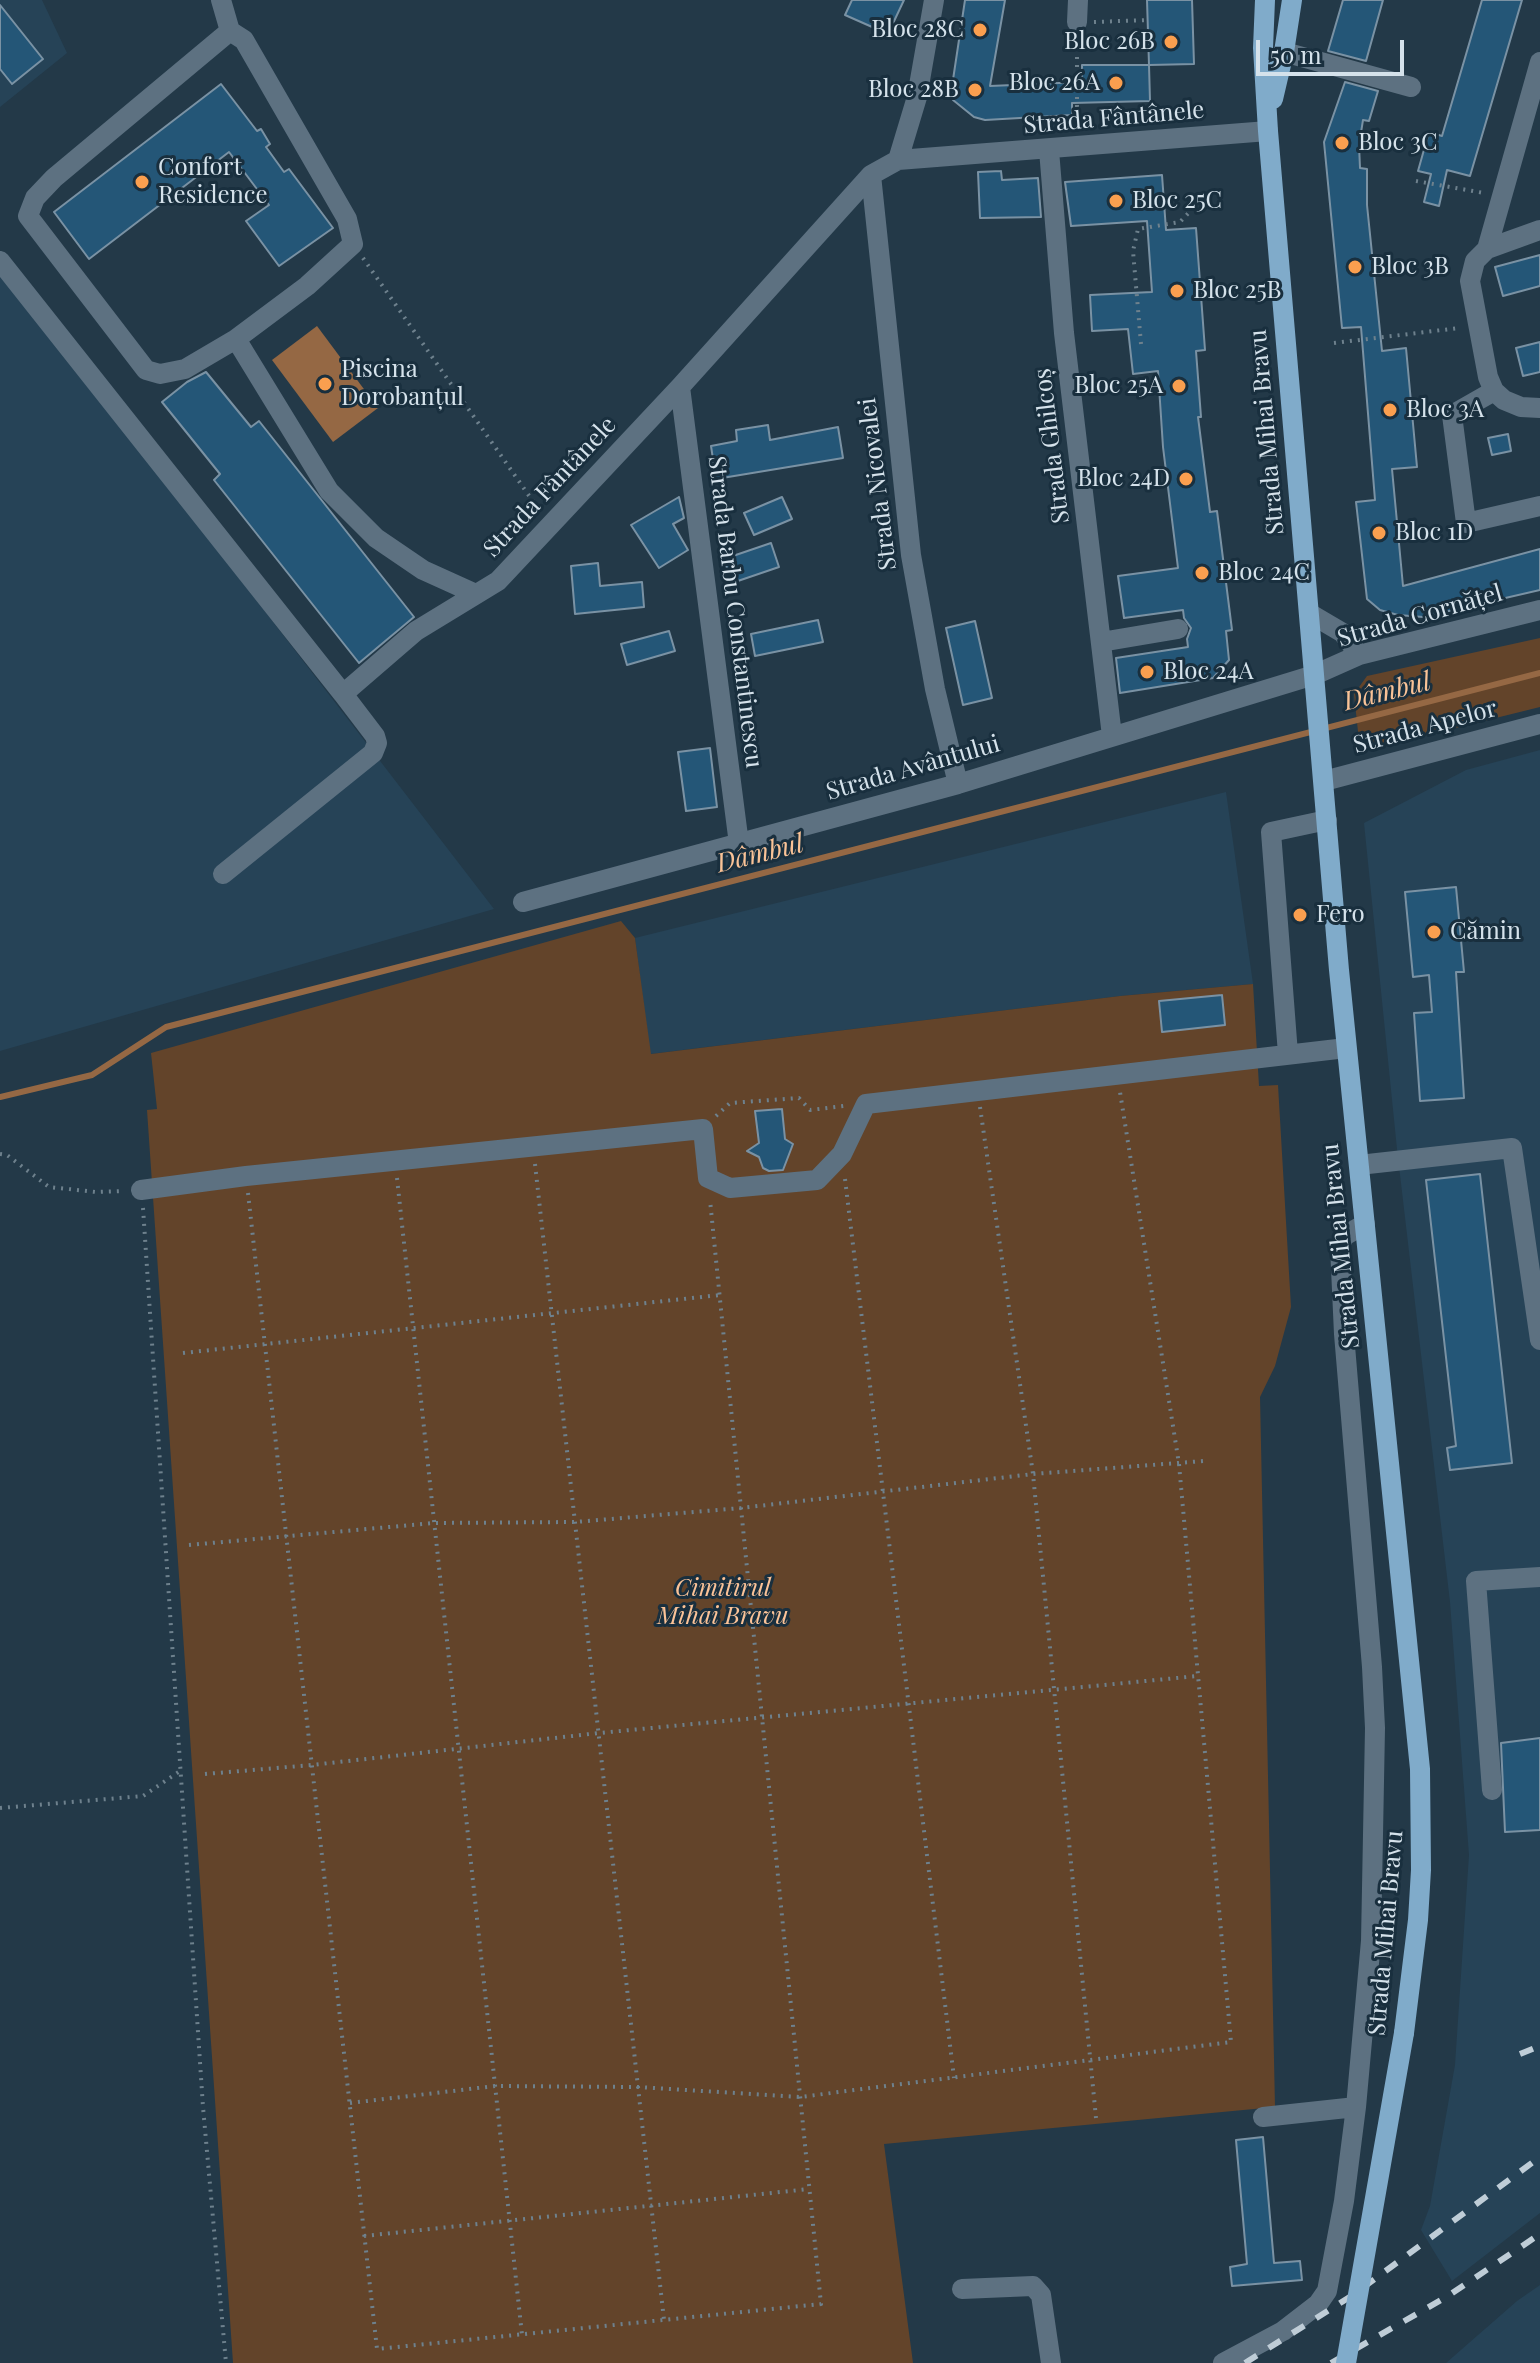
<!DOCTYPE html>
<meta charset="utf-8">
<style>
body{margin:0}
#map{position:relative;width:1540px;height:2363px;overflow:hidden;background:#233948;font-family:"Playfair Display",serif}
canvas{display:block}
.scale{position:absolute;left:1256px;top:40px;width:148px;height:36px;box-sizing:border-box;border:4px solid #d5e2eb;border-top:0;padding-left:10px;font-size:24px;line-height:28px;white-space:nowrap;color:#d5e2eb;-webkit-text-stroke:6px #192f3e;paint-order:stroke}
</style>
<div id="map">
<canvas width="1540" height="2363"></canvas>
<div class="scale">50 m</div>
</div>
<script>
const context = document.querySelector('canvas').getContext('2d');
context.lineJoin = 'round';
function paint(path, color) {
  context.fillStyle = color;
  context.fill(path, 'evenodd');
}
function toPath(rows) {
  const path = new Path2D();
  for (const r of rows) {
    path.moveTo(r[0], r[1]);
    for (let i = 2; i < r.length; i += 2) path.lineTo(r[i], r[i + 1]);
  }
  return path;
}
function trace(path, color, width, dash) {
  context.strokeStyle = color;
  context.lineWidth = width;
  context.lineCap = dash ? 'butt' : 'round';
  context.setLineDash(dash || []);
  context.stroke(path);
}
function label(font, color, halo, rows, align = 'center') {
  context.font = font + ' "Playfair Display",serif';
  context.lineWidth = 6;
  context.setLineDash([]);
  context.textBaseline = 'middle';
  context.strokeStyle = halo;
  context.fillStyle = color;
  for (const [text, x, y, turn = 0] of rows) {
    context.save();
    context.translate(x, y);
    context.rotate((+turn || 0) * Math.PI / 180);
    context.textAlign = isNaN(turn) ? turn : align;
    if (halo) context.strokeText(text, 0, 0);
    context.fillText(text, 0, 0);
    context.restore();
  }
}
const built = toPath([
 [0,0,42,0,67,53,0,107],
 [0,267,494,909,0,1051],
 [1540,750,1540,2213,1452,2281,1421,2230,1430,2206,1455,2065,1469,1855,1450,1602,1397,1149,1364,823,1466,770],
 [1226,792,1253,984,1120,996,650,1054,635,938],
 [1540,2285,1540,2363,1446,2363,1517,2301]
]);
const green = toPath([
 [1540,638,1540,707,1375,748,1359,741,1354,694,1367,676],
 [621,921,635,938,651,1054,1120,996,1253,984,1259,1086,1278,1085,1291,1307,1275,1366,1260,1397,1275,2107,884,2144,913,2363,233,2363,147,1110,157,1109,151,1053]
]);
const water = toPath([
 [317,326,378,408,333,442,272,360]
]);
const stream = toPath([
 [0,1097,92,1075,166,1027,1540,673]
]);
const building = toPath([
 [852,0,904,0,888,34,845,15,852,0],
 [965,0,1005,0,990,86,1082,82,1082,65,1149,65,1150,101,1072,103,1072,115,985,120,974,117,953,100,951,93,965,0],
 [1147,0,1192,0,1194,64,1149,65,1147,0],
 [1343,0,1383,0,1366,61,1328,51,1343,0],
 [1482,0,1522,0,1470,176,1447,170,1439,206,1424,202,1431,174,1418,171,1429,132,1442,136,1482,0],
 [0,5,43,59,12,84,0,69,0,5],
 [1345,82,1378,91,1369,121,1363,120,1359,145,1360,168,1367,169,1367,205,1382,351,1406,348,1417,467,1392,469,1403,586,1540,549,1540,590,1423,617,1398,615,1380,610,1367,599,1356,502,1375,500,1361,327,1342,328,1324,142,1345,82],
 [221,84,257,131,261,129,270,144,266,147,284,172,289,169,333,228,279,266,246,221,269,205,229,152,89,259,54,212,221,84],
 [1001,171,1002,180,1038,178,1041,217,980,218,978,172,1001,171],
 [1162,175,1166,230,1196,228,1205,350,1196,351,1201,417,1198,417,1210,512,1217,511,1232,630,1226,631,1229,660,1213,678,1120,693,1116,658,1188,647,1187,639,1191,628,1184,618,1183,610,1124,618,1118,576,1178,568,1163,447,1158,371,1133,374,1128,329,1092,331,1090,295,1152,292,1147,221,1071,226,1065,182,1162,175],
 [1540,255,1540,286,1503,296,1495,267,1540,255],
 [1540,342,1540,372,1523,376,1516,348,1540,342],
 [206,372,251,427,259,421,414,617,359,663,214,480,220,474,162,402,187,382,206,372],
 [768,425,770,440,838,427,843,458,716,479,711,446,737,441,736,430,768,425],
 [1508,434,1511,451,1492,455,1488,438,1508,434],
 [679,497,684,518,673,524,688,550,659,568,631,525,679,497],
 [782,497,792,519,754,535,744,513,782,497],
 [771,543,779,567,732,583,724,559,771,543],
 [598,563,600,586,642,582,644,607,575,614,571,566,598,563],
 [818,620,823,642,755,656,751,634,818,620],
 [975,621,992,698,963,705,946,628,975,621],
 [669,631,675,651,627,665,621,644,669,631],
 [710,748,717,807,686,811,678,752,710,748],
 [1456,887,1464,972,1456,972,1464,1098,1420,1101,1414,1013,1432,1012,1429,975,1413,977,1405,892,1456,887],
 [1222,995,1225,1025,1162,1032,1159,1001,1222,995],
 [782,1109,785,1139,793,1144,783,1170,769,1171,763,1168,759,1157,747,1151,759,1143,755,1111,782,1109],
 [1480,1174,1512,1463,1450,1470,1447,1448,1456,1446,1426,1180,1480,1174],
 [1540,1738,1540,1830,1505,1832,1501,1743,1540,1738],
 [1263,2137,1274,2263,1300,2261,1302,2280,1232,2286,1230,2267,1247,2264,1236,2140,1263,2137]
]);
const path = toPath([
 [1094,22,1148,20],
 [1077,41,1077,128],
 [1416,181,1484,193],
 [363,258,539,510],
 [1334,343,1459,328],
 [1141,344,1133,251,1138,229,1180,222,1197,204],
 [980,1107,1033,1474,1096,2118],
 [716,1116,730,1103,799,1098,810,1110,844,1106],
 [0,1154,7,1155,49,1187,96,1192,123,1191],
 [535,1164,664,2320],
 [397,1178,522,2335],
 [845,1179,954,2078],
 [248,1193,377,2349,821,2304,710,1200],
 [143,1208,203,2107,226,2363],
 [183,1353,720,1295],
 [189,1545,434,1523,575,1522,741,1508,1033,1474,1204,1461],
 [205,1774,312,1765,599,1733,1198,1676],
 [0,1808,143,1796,180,1771],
 [350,2103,495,2086,638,2087,800,2097,1231,2042,1179,1464,1120,1092],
 [364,2236,809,2189]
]);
const minor = toPath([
 [221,0,230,31,54,178,35,198,28,216,146,370,160,374,185,369,236,339,307,286,353,244,347,219,244,40,230,31],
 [1077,22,1078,0],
 [1284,52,1411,87],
 [1049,150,1064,333,1112,736],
 [898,160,917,97,934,0],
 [871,175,911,555,935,689,958,784],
 [1540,230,1487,249,1475,261,1470,281,1488,377,1494,391,1504,400,1521,407,1540,408],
 [1487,249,1540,62],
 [0,261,343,694,416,631,498,581,680,387,871,175,898,160,1268,131],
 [236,339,329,491,376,538,423,570,476,594],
 [680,387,739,844],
 [1494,391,1452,415,1466,523,1540,506],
 [1309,613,1343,633,1359,655],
 [1101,642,1178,629],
 [1324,781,1540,724],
 [223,874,373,753,377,743,375,736,343,694],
 [523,902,958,784,1314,675,1359,655,1540,610],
 [1288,1054,1271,832,1327,820],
 [1359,1165,1512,1148,1540,1340],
 [141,1190,246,1176,703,1129,708,1178,730,1188,817,1180,842,1154,866,1104,1346,1048],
 [1492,1790,1476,1581,1540,1577],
 [1263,2117,1356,2107,1371,1941,1375,1728,1372,1667,1344,1334,1340,1246,1344,1236,1365,1224],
 [962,2289,1033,2286,1041,2295,1051,2363],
 [1223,2363,1283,2331,1318,2304,1327,2291,1344,2201,1356,2107]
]);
const major = toPath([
 [1265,0,1263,48,1268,131,1339,970,1420,1769,1421,1870,1418,1920,1404,2033],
 [1273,99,1284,52,1292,0]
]);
const rail = toPath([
 [1520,2054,1540,2046],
 [1245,2363,1353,2295,1540,2157],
 [1331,2363,1448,2296,1540,2234]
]);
const majorBridge = toPath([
 [1346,2363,1404,2033]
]);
const markers = [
 [980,30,8,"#fa9f4f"],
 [1171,42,8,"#fa9f4f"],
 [1116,83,8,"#fa9f4f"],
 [975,90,8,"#fa9f4f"],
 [1342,143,8,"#fa9f4f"],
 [142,182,8,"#fa9f4f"],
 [1116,201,8,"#fa9f4f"],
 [1355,267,8,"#fa9f4f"],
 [1177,291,8,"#fa9f4f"],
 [325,384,8,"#fa9f4f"],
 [1179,386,8,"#fa9f4f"],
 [1390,410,8,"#fa9f4f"],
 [1186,479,8,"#fa9f4f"],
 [1379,533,8,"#fa9f4f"],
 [1202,573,8,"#fa9f4f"],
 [1147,672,8,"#fa9f4f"],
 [1300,915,8,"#fa9f4f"],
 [1434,932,8,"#fa9f4f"]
];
const poiNames = [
 ["Bloc 28C",964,30,"right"],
 ["Bloc 26B",1155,42,"right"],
 ["Bloc 26A",1100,83,"right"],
 ["Bloc 28B",959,90,"right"],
 ["Bloc 3C",1358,143],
 ["Confort",158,168],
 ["Residence",158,196],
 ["Bloc 25C",1132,201],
 ["Bloc 3B",1371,267],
 ["Bloc 25B",1193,291],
 ["Piscina",341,370],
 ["Dorobanțul",341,398],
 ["Bloc 25A",1163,386,"right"],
 ["Bloc 3A",1406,410],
 ["Bloc 24D",1170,479,"right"],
 ["Bloc 1D",1395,533],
 ["Bloc 24C",1218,573],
 ["Bloc 24A",1163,672],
 ["Fero",1316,915],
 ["Cămin",1450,932]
];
const streetNames = [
 ["Strada Fântânele",1114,118,-5],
 ["Strada Mihai Bravu",1267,432,-95],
 ["Strada Ghilcoș",1052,446,-97],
 ["Strada Nicovalei",878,484,-97],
 ["Strada Fântânele",550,487,-47],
 ["Strada Barbu Constantinescu",735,612,83],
 ["Strada Cornățel",1420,616,-16],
 ["Strada Apelor",1425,727,-15],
 ["Strada Avântului",913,768,-16],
 ["Strada Mihai Bravu",1341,1246,-96],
 ["Strada Mihai Bravu",1386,1933,-85]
];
const parkNames = [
 ["Cimitirul",723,1589],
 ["Mihai Bravu",723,1617]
];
const waterNames = [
 ["Dâmbul",1387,692,-14],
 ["Dâmbul",760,854,-14]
];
paint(built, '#264357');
paint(green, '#63442a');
paint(water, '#956844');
trace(stream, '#956844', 6);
paint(building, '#245677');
trace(building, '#7a92a4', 2);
trace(path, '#6e818d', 4, [2, 6]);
trace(minor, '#5d7181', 20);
trace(major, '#80abca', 20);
trace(rail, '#bfcdd7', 6, [14, 14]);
trace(majorBridge, '#80abca', 20);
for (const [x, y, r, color] of markers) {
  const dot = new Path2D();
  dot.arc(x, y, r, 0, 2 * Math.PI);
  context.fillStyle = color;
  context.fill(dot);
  trace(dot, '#192f3e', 3);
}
label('24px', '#d5e2eb', '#192f3e', poiNames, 'left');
label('24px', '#d5e2eb', '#192f3e', streetNames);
label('italic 24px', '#fbc398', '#192f3e', parkNames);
label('italic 26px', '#fac397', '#192f3e', waterNames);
</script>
